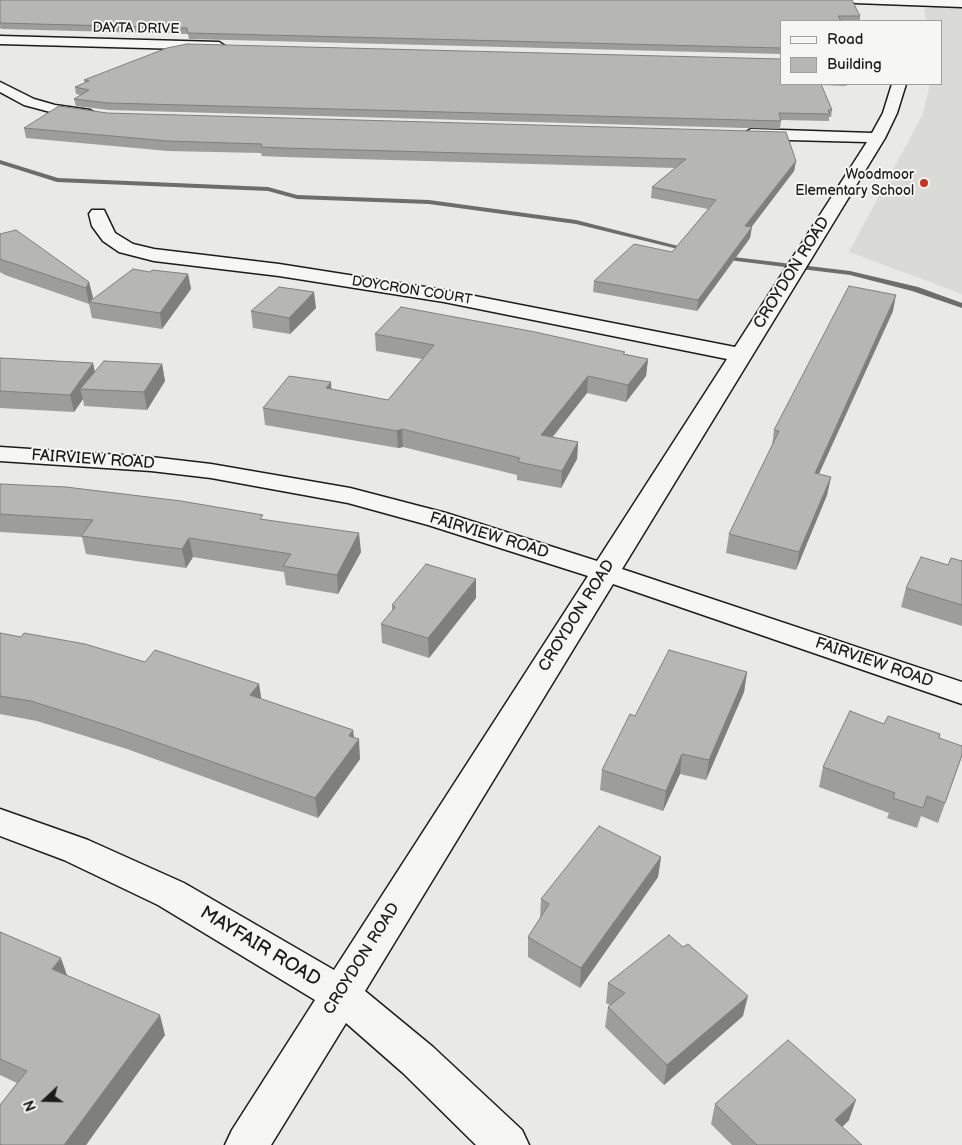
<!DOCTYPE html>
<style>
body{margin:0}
#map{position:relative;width:962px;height:1145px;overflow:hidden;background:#e9e9e5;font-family:"Balsamiq Sans",sans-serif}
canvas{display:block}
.legend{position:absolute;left:780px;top:20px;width:162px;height:65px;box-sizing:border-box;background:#f6f6f2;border:1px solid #9f9f9c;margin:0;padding:6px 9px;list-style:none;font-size:15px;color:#1c1c1c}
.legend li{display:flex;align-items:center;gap:10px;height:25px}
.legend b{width:25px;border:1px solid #9f9f9c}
.north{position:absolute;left:20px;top:1075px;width:50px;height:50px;-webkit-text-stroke:4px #f6f6f2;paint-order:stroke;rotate:249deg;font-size:14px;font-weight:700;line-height:20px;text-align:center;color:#1c1c1c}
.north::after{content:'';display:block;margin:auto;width:18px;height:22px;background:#1c1c1c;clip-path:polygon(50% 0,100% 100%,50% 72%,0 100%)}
</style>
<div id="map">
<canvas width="962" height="1145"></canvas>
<ul class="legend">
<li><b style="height:6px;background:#f6f6f2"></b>Road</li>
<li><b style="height:14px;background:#b6b6b3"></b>Building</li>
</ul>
<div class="north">N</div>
</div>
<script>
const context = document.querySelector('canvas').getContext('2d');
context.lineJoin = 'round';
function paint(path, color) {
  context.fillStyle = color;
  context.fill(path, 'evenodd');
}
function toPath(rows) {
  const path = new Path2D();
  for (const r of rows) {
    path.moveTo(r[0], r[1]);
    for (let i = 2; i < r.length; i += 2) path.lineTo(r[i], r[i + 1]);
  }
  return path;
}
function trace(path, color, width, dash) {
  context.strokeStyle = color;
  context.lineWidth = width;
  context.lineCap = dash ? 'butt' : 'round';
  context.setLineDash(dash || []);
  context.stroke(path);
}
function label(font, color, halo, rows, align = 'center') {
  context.font = font + ' "Balsamiq Sans",sans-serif';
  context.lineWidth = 4;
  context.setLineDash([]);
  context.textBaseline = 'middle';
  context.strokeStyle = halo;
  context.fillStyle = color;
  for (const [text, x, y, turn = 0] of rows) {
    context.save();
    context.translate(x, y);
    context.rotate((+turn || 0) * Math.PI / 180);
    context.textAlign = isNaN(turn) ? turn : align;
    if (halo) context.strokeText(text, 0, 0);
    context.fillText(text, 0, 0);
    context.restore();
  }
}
const built = toPath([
 [933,7,962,8,962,294,849,252,923,114,930,84,941,84,941,21,926,21,924,9]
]);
const stream = toPath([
 [0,160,58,178,268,187,297,195,429,200,576,220,694,250,690,252,576,224,429,204,297,199,268,191,57,182,0,164,0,160],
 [717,255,850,271,918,287,962,303,962,308,912,291,850,275,720,259,717,259,717,255]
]);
const minor = toPath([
 [849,0,962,0,962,7,855,3,849,0],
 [0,36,219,42,225,46,219,50,0,44,0,36],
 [0,82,34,99,55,105,90,110,97,114,90,118,54,113,24,105,0,92,0,82],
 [892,84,906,84,897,113,885,138,622,569,962,682,962,704,613,584,365,991,433,1047,522,1130,529,1145,476,1145,403,1073,346,1023,271,1145,225,1145,232,1130,315,1000,158,905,64,860,0,836,0,809,88,840,184,883,334,970,588,576,428,525,348,503,211,478,151,471,0,461,0,447,151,457,211,464,350,488,446,513,597,561,727,359,444,302,279,276,154,261,119,252,103,241,92,226,89,214,92,210,104,210,115,233,133,244,154,249,279,264,444,290,735,347,867,142,751,139,743,134,751,129,872,133,883,113,892,84]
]);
const wall = toPath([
 [0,0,860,16,860,21,781,21,781,54,189,39,188,34,2,29,0,28],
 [84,80,781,84,847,84,846,86,821,85,832,110,831,117,829,117,829,121,781,120,780,129,109,110,76,106,74,99,81,95,76,94,75,87,85,83],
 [107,113,796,161,794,171,751,227,750,238,697,311,593,292,594,281,672,252,708,209,651,198,652,187,675,168,283,157,262,156,261,153,168,151,26,138,24,128],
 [0,234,89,282,93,298,91,300,150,272,188,274,191,289,162,329,92,318,89,304,5,275,0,272],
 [316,308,290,334,253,328,251,311],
 [893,311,819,474,831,477,827,495,796,570,726,553,729,534,772,446,774,430],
 [375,334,625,354,648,359,646,376,626,402,587,393,553,437,578,442,577,459,561,488,517,480,517,475,403,447,398,448,265,425,263,408,332,389,388,400,422,359,376,351],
 [0,358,93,363,95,372,162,364,165,381,147,410,84,406,83,399,74,412,0,408],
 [0,484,263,519,361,552,338,594,286,585,284,572,193,557,186,568,86,554,82,537,0,532],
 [962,561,962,626,901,607,906,588,948,565],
 [476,598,429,658,382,643,381,624,392,611,392,605],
 [0,633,259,684,261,699,353,730,354,738,360,759,318,818,127,749,37,721,0,714],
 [747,672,744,692,706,780,680,774,663,811,600,790,602,770,635,716],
 [884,724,939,738,962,756,938,823,921,816,917,828,887,818,889,813,819,787,823,767],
 [661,857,658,877,580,988,528,957,528,937,540,918,541,899],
 [0,932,66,975,165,1035,86,1145,0,1145,0,1105,17,1083,0,1075],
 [683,947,743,1016,664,1085,605,1027,608,1007,610,1005,606,1003,608,983],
 [715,1104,849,1120,842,1127,862,1145,732,1145,711,1124]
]);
const shadedWall = toPath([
 [796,161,794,171,744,237,745,226],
 [752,227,750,238,697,311,698,300],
 [188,274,191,289,162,329,160,313],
 [89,282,93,298,90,302,89,302,89,305,86,288],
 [314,292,316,308,290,334,289,318],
 [896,295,893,311,811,491,815,473],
 [648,359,646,376,626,402,628,385],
 [93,363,96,380,80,389,83,399,74,412,70,395],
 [162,364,165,381,147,410,144,392],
 [588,376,587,393,540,452,541,435],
 [331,382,332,399,326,388],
 [402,429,403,447,398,448,397,431],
 [578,442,577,459,561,488,562,471],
 [831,477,827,495,796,570,799,552],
 [359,533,361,552,338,594,337,575],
 [189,538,193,557,186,568,182,549],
 [476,579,476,598,429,658,428,638],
 [747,672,744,692,706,780,709,760],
 [259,684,262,703,250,695],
 [353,730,354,745,359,739,360,759,318,818,315,798,349,736],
 [682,754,680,774,663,811,666,791],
 [661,857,658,877,580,988,581,968],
 [61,958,68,978,52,969],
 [748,996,743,1016,664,1085,667,1065],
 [160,1015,165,1035,86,1145,64,1145],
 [856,1100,849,1120,829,1140,835,1120]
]);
const building = toPath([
 [0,0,852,0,860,16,838,16,841,21,781,21,781,48,188,33,187,28,1,23,0,22,0,0],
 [187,44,781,59,781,84,821,84,832,110,828,110,830,114,779,113,781,121,108,103,74,99,89,90,75,87,89,81,84,80,167,48,187,44],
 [59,106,107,113,786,132,796,161,745,226,752,227,698,300,594,281,634,244,672,252,716,200,652,187,686,159,282,148,261,147,262,144,167,141,24,128,59,106],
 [16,230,89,282,86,288,0,259,0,234,16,230],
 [133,269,150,272,152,270,188,274,160,313,89,302,133,269],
 [849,286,896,295,815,473,831,477,799,552,729,534,779,431,774,430,849,286],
 [279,287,314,292,289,318,251,311,279,287],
 [401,307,535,332,625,352,623,354,648,359,628,385,588,376,541,435,578,442,562,471,518,462,520,458,402,429,397,431,263,408,289,376,331,382,326,388,388,400,434,345,375,334,401,307],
 [0,358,93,363,70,395,0,391,0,358],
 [104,361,162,364,144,392,80,389,104,361],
 [0,484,66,487,181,501,263,515,260,519,359,533,337,575,283,566,291,554,189,538,182,549,81,536,93,520,0,514,0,484],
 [921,557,948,565,951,558,962,561,962,605,906,588,921,557],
 [426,564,476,579,428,638,381,624,395,607,392,605,426,564],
 [0,633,21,637,24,633,85,644,145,662,155,650,259,684,250,695,353,730,349,736,359,739,315,798,122,730,31,701,0,696,0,633],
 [669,650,747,672,709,760,682,754,666,791,602,770,630,714,635,716,669,650],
 [850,711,884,724,888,716,940,734,939,738,962,746,962,755,945,803,927,796,923,808,893,798,895,793,823,767,850,711],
 [599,826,661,857,581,968,528,937,549,904,541,899,599,826],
 [0,932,61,958,52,969,160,1015,64,1145,2,1145,0,1144,0,1105,27,1071,0,1059,0,932],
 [669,935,683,947,688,944,748,996,667,1065,608,1007,625,993,608,983,669,935],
 [788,1040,856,1100,835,1120,862,1145,757,1145,715,1104,788,1040]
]);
const markers = [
 [924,183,5,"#c8321e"]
];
const farStreetnames = [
 ["DAYTA DRIVE",136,29,1],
 ["DOYCRON COURT",412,291,9]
];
const farPoinames = [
 ["Woodmoor",914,175],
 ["Elementary School",914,191]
];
const streetNames = [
 ["CROYDON ROAD",792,273,-58],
 ["FAIRVIEW ROAD",93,460,4],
 ["FAIRVIEW ROAD",489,536,17],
 ["CROYDON ROAD",577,616,-58],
 ["FAIRVIEW ROAD",874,663,19],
 ["CROYDON ROAD",362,959,-58]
];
const nearStreetnames = [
 ["MAYFAIR ROAD",260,947,31]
];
paint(built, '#dadad6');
paint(stream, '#6d6d6c');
trace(minor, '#1c1c1c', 3);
paint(minor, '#f6f6f2');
paint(wall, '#9d9d9a');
paint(shadedWall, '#7f7f7d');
paint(building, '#b6b6b3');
trace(building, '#7f7f7d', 1);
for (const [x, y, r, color] of markers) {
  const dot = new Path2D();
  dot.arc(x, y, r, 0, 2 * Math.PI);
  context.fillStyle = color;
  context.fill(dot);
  trace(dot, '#f6f6f2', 2);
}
label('14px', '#1c1c1c', '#f6f6f2', farStreetnames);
label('14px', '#1c1c1c', '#f6f6f2', farPoinames, 'right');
label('16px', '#1c1c1c', '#f6f6f2', streetNames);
label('19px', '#1c1c1c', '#f6f6f2', nearStreetnames);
</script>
